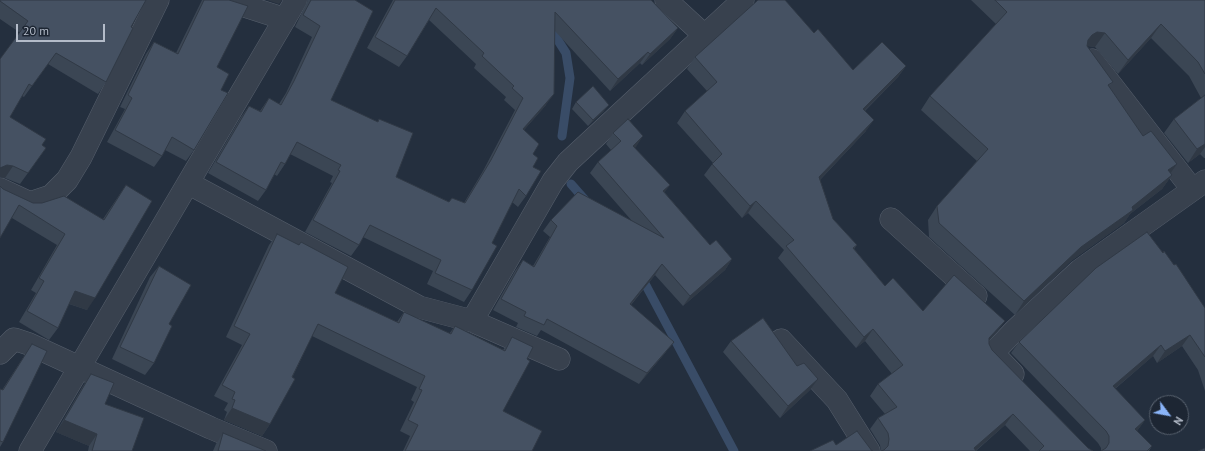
<!DOCTYPE html>
<style>
body{margin:0}
#map{position:relative;width:1205px;height:451px;overflow:hidden;background:#242f3e;font-family:"PT Sans",sans-serif}
canvas{display:block}
.north{position:absolute;left:1149px;top:395px;width:40px;height:40px;box-sizing:border-box;background:#1d2633;border:1px solid #59626f;border-radius:50%;rotate:122deg;font-size:11px;font-weight:700;line-height:16px;text-align:center;color:#b4bcc9}
.north::after{content:'';display:block;margin:auto;width:14px;height:18px;background:#8ab4f8;clip-path:polygon(50% 0,100% 100%,50% 72%,0 100%)}
.scale{position:absolute;left:16px;top:24px;width:89px;height:18px;box-sizing:border-box;border:2px solid #b4bcc9;border-top:0;padding-left:5px;font-size:12px;line-height:14px;white-space:nowrap;color:#b4bcc9;-webkit-text-stroke:3px #1d2633;paint-order:stroke}
</style>
<div id="map">
<canvas width="1205" height="451"></canvas>
<div class="north">N</div>
<div class="scale">20 m</div>
</div>
<script>
const context = document.querySelector('canvas').getContext('2d');
context.lineJoin = 'round';
function toPath(rows) {
  const path = new Path2D();
  for (const r of rows) {
    path.moveTo(r[0], r[1]);
    for (let i = 2; i < r.length; i += 2) path.lineTo(r[i], r[i + 1]);
  }
  return path;
}
function trace(path, color, width, dash) {
  context.strokeStyle = color;
  context.lineWidth = width;
  context.lineCap = dash ? 'butt' : 'round';
  context.setLineDash(dash || []);
  context.stroke(path);
}
function paint(path, color) {
  context.fillStyle = color;
  context.fill(path, 'evenodd');
}
const stream = toPath([
 [549,26,566,53,570,78,562,136],
 [571,184,586,201],
 [641,276,734,451]
]);
const minor = toPath([
 [226,0,285,19],
 [666,0,704,35],
 [1092,60,1192,189],
 [188,183,419,307,472,321,559,359],
 [0,189,30,203,51,196,67,180,81,157,158,0],
 [891,219,976,296],
 [472,321,553,181,568,162,743,0],
 [781,340,837,400,869,451],
 [0,353,14,339,29,344,211,428,266,451],
 [1013,374,993,353,1014,331,1080,270,1205,181],
 [30,451,296,0]
]);
const wall = toPath([
 [0,0,131,27,106,82,98,94,48,64,24,97,22,96,10,117,42,145,46,148,20,184,5,178,0,177,19,32,0,19],
 [202,0,229,0,217,67,221,90,194,150,186,161,165,150,162,156,154,167,107,142,125,109,120,107,146,54,154,42,176,53],
 [308,0,355,0,331,100,377,122,379,119,396,177,449,202,452,198,464,203,483,171,515,110,504,100,506,97,474,68,476,64,429,20,407,56,399,67,367,48,393,0,651,0,678,28,670,39,642,65,640,63,610,91,555,31,546,105,524,130,533,154,533,167,526,196,518,207,512,202,492,243,472,290,464,302,427,284,433,271,363,237,359,245,351,256,305,232,332,183,330,182,333,176,290,154,285,164,277,176,274,174,266,190,258,201,208,173,241,117,249,106,260,111,269,98,279,104,286,93,312,37,295,27],
 [971,0,1205,0,1205,158,1204,158,1200,154,1188,163,1164,133,1174,119,1201,98,1189,76,1151,38,1118,74,1095,47,1087,46,1113,82,1109,86,1143,136,1172,175,1162,189,1130,214,1124,223,1071,261,1015,315,929,237,928,220,937,206,977,161,921,110,930,96,996,24],
 [814,33,853,70,906,66,898,77,865,111,866,131,820,180,833,219,857,245,854,249,885,286,923,311,997,332,989,341,989,344,992,350,1088,448,1093,451,1030,451,1005,425,976,451,881,451,880,445,870,429,878,418,885,414,870,396,878,384,892,374,865,341,856,348,778,258,784,250,748,213,742,218,704,175,713,163,677,123,685,111,707,91,687,69,695,57],
 [576,102,604,111,588,126,572,109],
 [613,133,635,148,665,193,710,245,732,259,725,270,683,306,655,275,631,305,666,352,639,384,541,330,537,336,516,327,518,323,493,310,515,271,523,260,533,266,550,237,543,231,551,220,632,221,590,173,598,162,611,150,606,144],
 [126,185,87,310,69,304,58,328,49,340,19,322,36,293,31,290,57,245,12,218,3,189,33,203,103,219],
 [277,234,299,245,301,242,335,293,397,322,404,312,449,334,455,326,503,350,512,337,527,359,503,411,532,451,403,451,410,436,400,431,414,402,411,400,417,387,312,336,270,424,262,436,224,420,227,412,224,410,228,403,214,396,242,345,226,337,269,245],
 [159,266,169,324,154,363,145,375,112,359,150,277],
 [1205,308,1205,391,1198,370,1182,346,1157,363,1153,356,1115,389,1145,420,1137,431,1152,446,1149,451,1101,451,1101,448,1098,443,1011,353,1019,342],
 [731,341,797,366,818,379,810,390,780,418,723,352],
 [32,344,3,442,0,447,0,389,2,390],
 [91,374,105,404,132,451,88,451,89,446,56,432,83,386],
 [223,433,266,451,213,451,216,444]
]);
const shadedWall = toPath([
 [267,0,282,0,279,4],
 [1161,24,1151,38,1118,74,1128,60],
 [678,28,670,39,642,65,650,54],
 [1097,32,1105,33,1095,47,1088,46,1082,48,1092,35],
 [648,52,640,63,610,91,618,79],
 [906,66,898,77,855,120,863,109],
 [554,94,546,105,515,140,523,129],
 [609,105,604,111,588,126,593,120],
 [874,120,866,131,811,189,819,177],
 [643,136,636,147,626,156,633,146],
 [1205,144,1205,147,1200,154,1188,163,1197,149],
 [1177,164,1167,178,1168,170],
 [7,165,13,166,5,178,0,177,0,168],
 [1172,175,1162,189,1130,214,1124,223,1071,261,1015,315,1024,301,1081,247],
 [670,185,662,196,663,191],
 [756,201,748,213,742,218,750,206],
 [732,259,725,270,683,306,690,296],
 [662,264,655,275,622,315,630,304],
 [75,291,95,298,87,310,67,303],
 [1005,321,997,332,981,349,989,338],
 [873,329,865,341,856,348,864,337],
 [1190,335,1182,346,1157,363,1165,351],
 [674,342,666,352,639,384,647,373],
 [1161,345,1153,356,1105,397,1113,386],
 [818,379,810,390,780,418,788,406],
 [232,408,270,424,262,436,224,420],
 [1013,414,1005,425,975,451,974,448],
 [64,420,97,434,89,446,56,432],
 [1145,420,1137,431,1135,429]
]);
const building = toPath([
 [0,0,146,0,131,27,133,28,106,82,56,53,32,86,29,84,10,117,46,139,42,145,46,148,28,173,13,166,7,165,0,168,0,59,28,21,0,1,0,0],
 [204,0,229,0,248,6,217,67,229,74,221,90,228,93,194,150,172,137,162,156,115,130,132,98,128,95,154,42,178,54,204,0],
 [311,0,355,0,373,11,331,100,378,122,379,119,413,133,396,177,449,202,452,198,465,203,491,160,523,98,512,88,514,86,482,56,484,53,436,8,407,56,375,37,395,0,651,0,678,28,650,54,648,52,618,79,555,12,554,94,523,129,539,144,533,154,538,158,533,167,541,171,526,196,519,189,492,243,497,246,472,290,435,273,441,260,370,225,359,245,313,220,340,171,338,170,341,165,297,142,285,164,281,162,266,190,216,162,249,106,261,112,269,98,281,105,294,81,320,26,303,15,311,0],
 [758,0,785,0,814,33,818,29,853,70,882,42,906,66,863,109,874,120,819,177,833,219,857,245,853,248,885,286,893,278,923,311,954,275,1005,321,989,338,989,344,992,350,1088,448,1093,451,1039,451,1044,446,1013,414,974,448,976,451,881,451,884,450,888,446,889,439,888,433,878,418,897,407,878,384,903,365,873,329,864,337,786,246,794,240,756,201,750,206,712,164,722,154,685,111,717,82,695,57,758,0],
 [995,0,1205,0,1205,74,1198,62,1161,24,1128,60,1105,33,1097,32,1092,35,1088,40,1087,46,1113,82,1108,85,1143,136,1151,131,1177,164,1168,170,1172,175,1132,207,1133,210,1081,247,1024,301,939,223,937,206,988,149,930,96,1007,12,995,0],
 [593,86,609,105,593,120,576,102,593,86],
 [1205,95,1205,144,1197,149,1174,119,1205,95],
 [628,119,643,136,633,146,670,185,663,191,710,245,716,240,732,259,690,296,662,264,630,304,674,342,647,373,547,319,544,325,524,316,526,312,501,299,523,260,534,267,557,226,551,220,578,192,664,238,598,162,621,141,613,133,628,119],
 [126,185,152,201,95,298,75,291,58,328,27,311,44,281,39,278,65,234,19,205,0,238,0,186,3,189,33,203,42,203,64,196,104,220,126,185],
 [1147,232,1163,253,1164,251,1174,265,1176,264,1205,308,1205,357,1190,335,1165,351,1161,345,1113,386,1145,420,1135,429,1152,446,1147,451,1101,451,1106,448,1109,443,1109,436,1106,431,1019,342,1096,268,1147,232],
 [277,234,299,245,301,242,348,267,335,293,399,323,404,312,451,334,455,326,505,351,512,337,533,347,527,359,530,361,503,411,542,431,532,451,405,451,418,425,408,420,422,390,419,389,425,376,318,324,292,377,295,379,270,424,232,408,235,400,232,399,235,392,222,385,250,334,234,326,277,234],
 [159,266,191,285,169,324,172,326,154,363,120,347,159,266],
 [763,318,797,366,804,363,818,379,788,406,731,341,763,318],
 [32,344,47,351,3,442,0,441,0,389,3,390,32,344],
 [91,374,114,383,105,404,144,418,132,451,92,451,97,434,64,420,91,374],
 [857,431,872,451,873,451,810,451,833,440,836,445,857,431],
 [223,433,266,451,218,451,223,433],
 [1205,448,1205,451,1198,451,1205,448]
]);
trace(stream, '#394c67', 9);
trace(minor, '#565f6c', 23);
trace(minor, '#38414e', 22);
paint(wall, '#3b4654');
paint(shadedWall, '#303945');
paint(building, '#455162');
trace(building, '#303945', 1);
</script>
